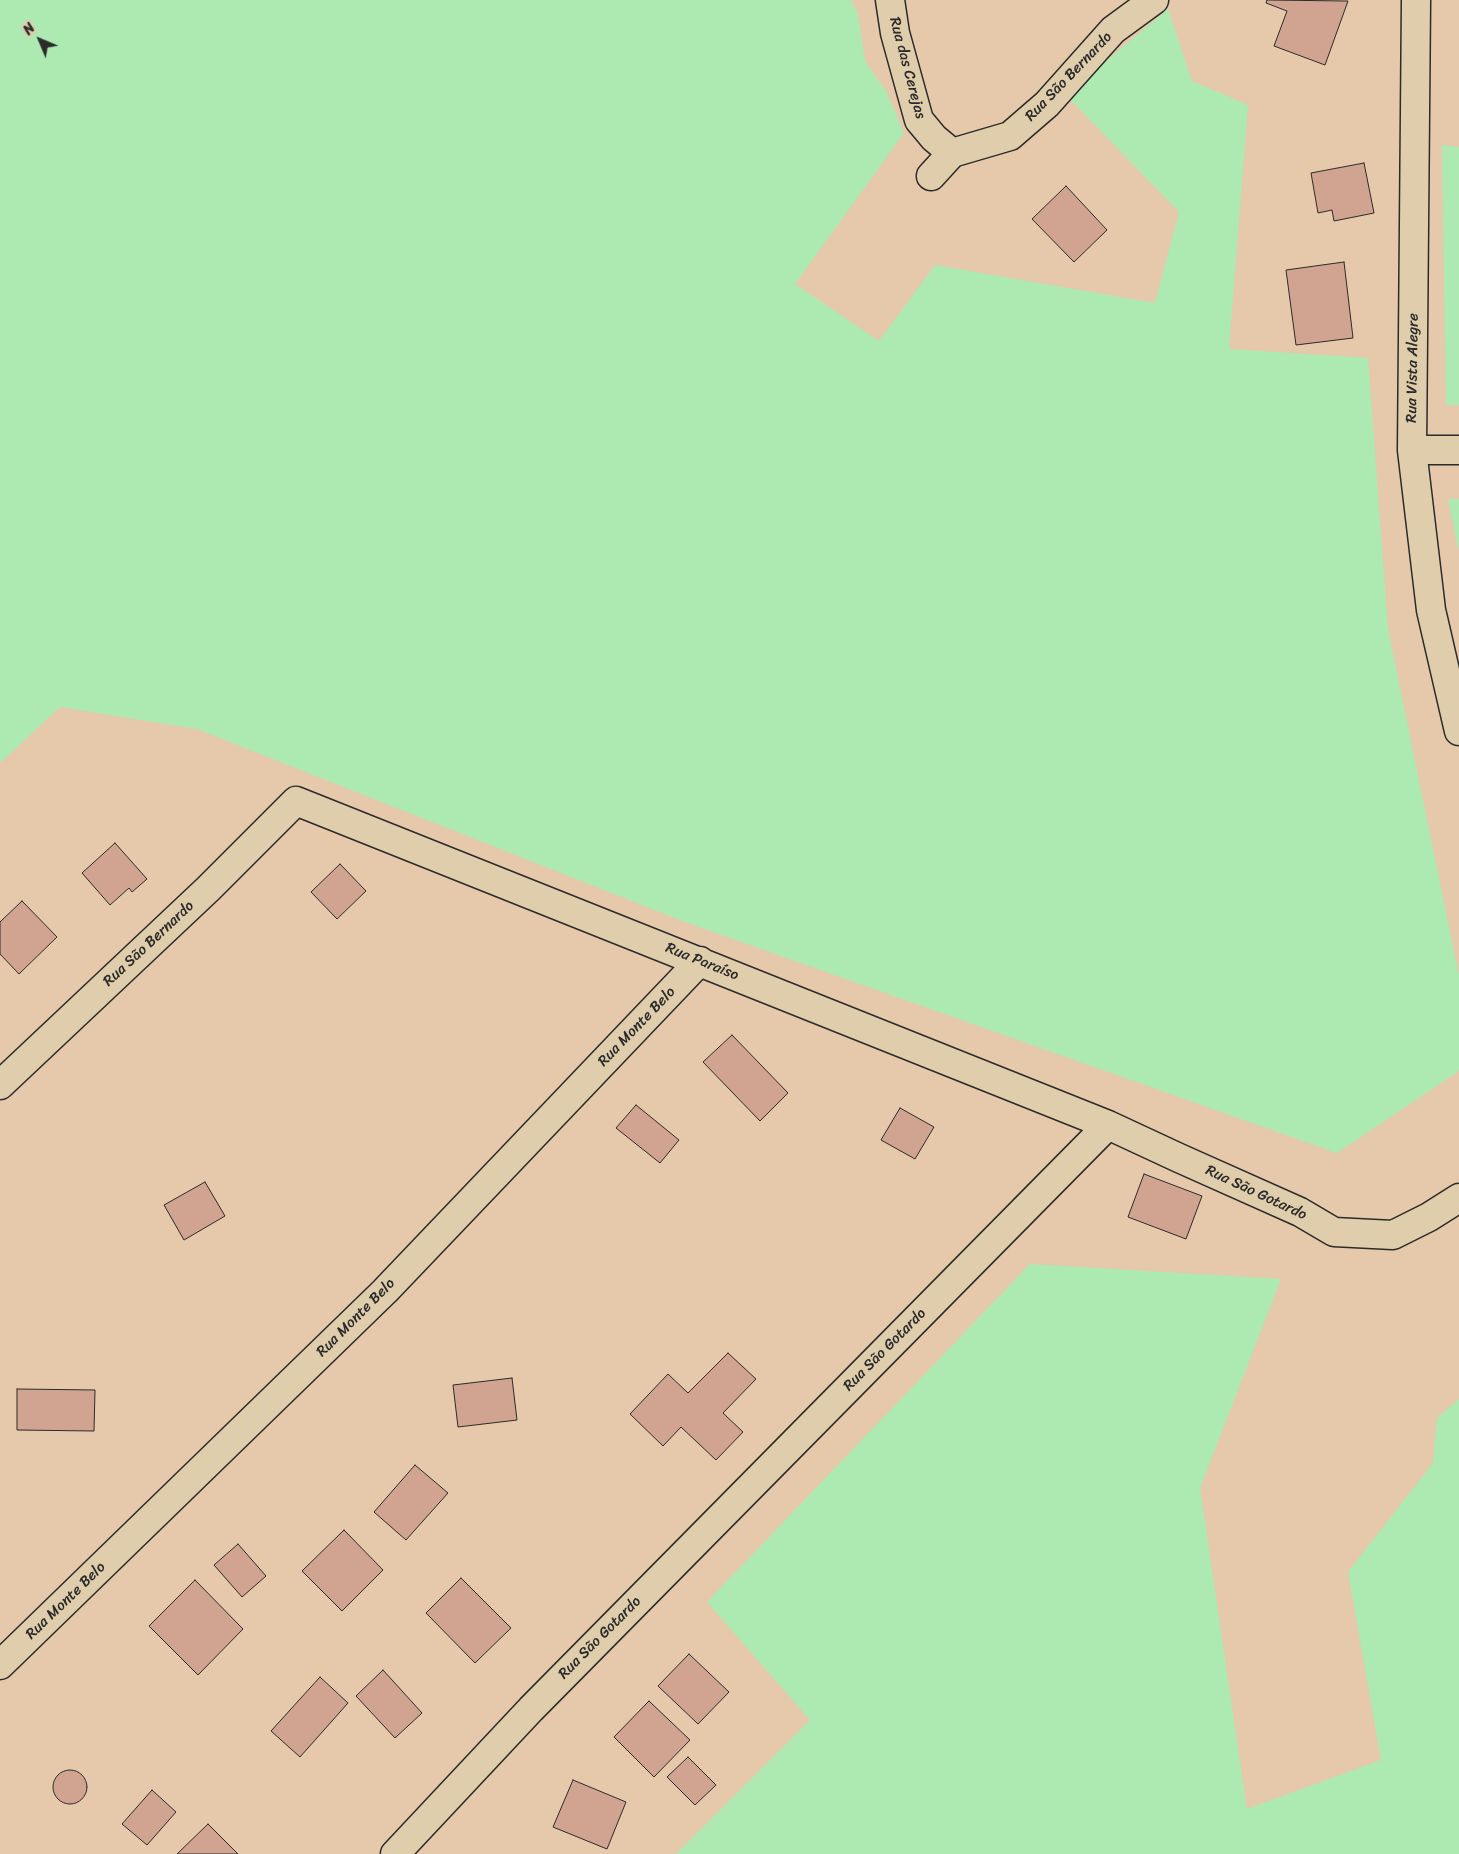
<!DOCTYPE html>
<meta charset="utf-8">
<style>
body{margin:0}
#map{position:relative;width:1459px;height:1854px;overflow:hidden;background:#e5c9aa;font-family:Sriracha,sans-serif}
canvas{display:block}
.north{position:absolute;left:15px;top:15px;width:50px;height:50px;-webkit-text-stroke:4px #dfcdab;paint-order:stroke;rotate:315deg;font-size:14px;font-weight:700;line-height:20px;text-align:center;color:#2b2b2b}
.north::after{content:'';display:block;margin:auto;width:18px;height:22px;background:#2b2b2b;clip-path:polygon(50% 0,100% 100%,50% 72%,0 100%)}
</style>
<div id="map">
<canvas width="1459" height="1854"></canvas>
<div class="north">N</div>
</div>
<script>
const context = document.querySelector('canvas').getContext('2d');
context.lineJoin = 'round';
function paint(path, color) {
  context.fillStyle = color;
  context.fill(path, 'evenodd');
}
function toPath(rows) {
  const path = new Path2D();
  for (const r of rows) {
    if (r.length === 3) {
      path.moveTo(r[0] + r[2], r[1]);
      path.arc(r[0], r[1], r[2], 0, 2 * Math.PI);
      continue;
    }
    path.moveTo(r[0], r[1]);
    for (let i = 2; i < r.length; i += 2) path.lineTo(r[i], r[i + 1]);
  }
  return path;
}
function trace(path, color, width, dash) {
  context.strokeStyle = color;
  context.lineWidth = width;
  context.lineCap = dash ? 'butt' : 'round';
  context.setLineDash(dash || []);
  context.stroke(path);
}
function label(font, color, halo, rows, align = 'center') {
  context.font = font + ' Sriracha,sans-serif';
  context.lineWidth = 4.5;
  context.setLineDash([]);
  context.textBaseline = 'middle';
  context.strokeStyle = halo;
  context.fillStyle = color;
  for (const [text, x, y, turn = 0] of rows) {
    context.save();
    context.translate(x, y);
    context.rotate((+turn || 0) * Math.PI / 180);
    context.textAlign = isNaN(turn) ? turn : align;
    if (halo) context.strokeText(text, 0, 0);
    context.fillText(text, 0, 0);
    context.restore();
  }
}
const green = toPath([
 [0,0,851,0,858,14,865,61,886,91,904,133,795,284,879,341,935,265,1155,303,1179,212,1066,95,1168,9,1192,81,1248,105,1229,349,1368,358,1388,629,1459,976,1459,1071,1337,1153,685,922,197,729,60,707,0,763],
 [1442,145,1459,147,1459,405,1446,405],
 [1448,499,1459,499,1459,552],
 [1030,1264,1281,1279,1200,1488,1247,1809,1381,1760,1348,1572,1433,1463,1437,1418,1459,1399,1459,1854,676,1854,810,1720,707,1602]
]);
const building = toPath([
 [1267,0,1348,1,1325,65,1274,46,1287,11,1266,3,1267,0],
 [1364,163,1374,213,1334,221,1332,210,1318,213,1311,173,1364,163],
 [1066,186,1107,230,1074,262,1032,219,1066,186],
 [1344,262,1353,338,1296,345,1286,270,1344,262],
 [115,843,147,879,132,892,129,888,110,905,82,873,115,843],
 [340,864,366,891,337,919,311,892,340,864],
 [22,901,57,937,19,974,0,954,0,922,22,901],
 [732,1035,788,1093,760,1121,703,1062,732,1035],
 [636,1105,679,1140,660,1163,616,1128,636,1105],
 [900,1108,934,1127,915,1159,881,1140,900,1108],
 [1144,1174,1202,1196,1186,1239,1128,1217,1144,1174],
 [205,1182,225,1216,184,1240,164,1205,205,1182],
 [728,1353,756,1379,723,1413,743,1432,716,1460,681,1427,663,1446,630,1414,668,1374,688,1393,728,1353],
 [512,1378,517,1420,458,1427,453,1385,512,1378],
 [17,1389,95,1390,94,1431,17,1430,17,1389],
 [415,1465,448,1493,406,1540,374,1512,415,1465],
 [344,1530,383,1570,342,1611,302,1571,344,1530],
 [238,1544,266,1576,242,1597,214,1565,238,1544],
 [461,1578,511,1628,475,1663,426,1613,461,1578],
 [195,1580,243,1629,198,1675,149,1626,195,1580],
 [689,1654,729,1692,698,1724,658,1686,689,1654],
 [383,1670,422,1713,395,1738,356,1696,383,1670],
 [320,1677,348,1703,300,1757,271,1731,320,1677],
 [649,1701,690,1740,654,1777,614,1737,649,1701],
 [688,1757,716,1785,695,1805,667,1777,688,1757],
 [70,1787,17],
 [573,1780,626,1802,607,1849,553,1827,573,1780],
 [152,1790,176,1812,147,1845,122,1824,152,1790],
 [208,1824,238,1854,177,1854,208,1824]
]);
const minor = toPath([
 [890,0,895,33,919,120,934,138,952,153],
 [1416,0,1412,450,1431,610,1459,731],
 [931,176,952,153,1010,136,1047,104,1113,30,1154,0],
 [1412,450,1459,450],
 [0,1085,208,889,296,801,1108,1125],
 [0,1665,385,1291,700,961],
 [395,1854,531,1709,1108,1125,1179,1158,1300,1212,1334,1232,1393,1235,1429,1217,1459,1198]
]);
const streetNames = [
 ["Rua das Cerejas",907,68,75],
 ["Rua São Bernardo",1069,77,-46],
 ["Rua Vista Alegre",1413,368,-89],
 ["Rua São Bernardo",149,944,-43],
 ["Rua Paraíso",702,962,22],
 ["Rua Monte Belo",637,1027,-46],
 ["Rua São Gotardo",1256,1193,25],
 ["Rua Monte Belo",356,1318,-45],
 ["Rua São Gotardo",885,1350,-45],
 ["Rua Monte Belo",66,1601,-44],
 ["Rua São Gotardo",600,1638,-45]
];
paint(green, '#aceab1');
paint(building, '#d0a490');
trace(building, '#2b2b2b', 1);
trace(minor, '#2b2b2b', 31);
trace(minor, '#dfcdab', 28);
label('15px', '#2b2b2b', '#dfcdab', streetNames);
</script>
